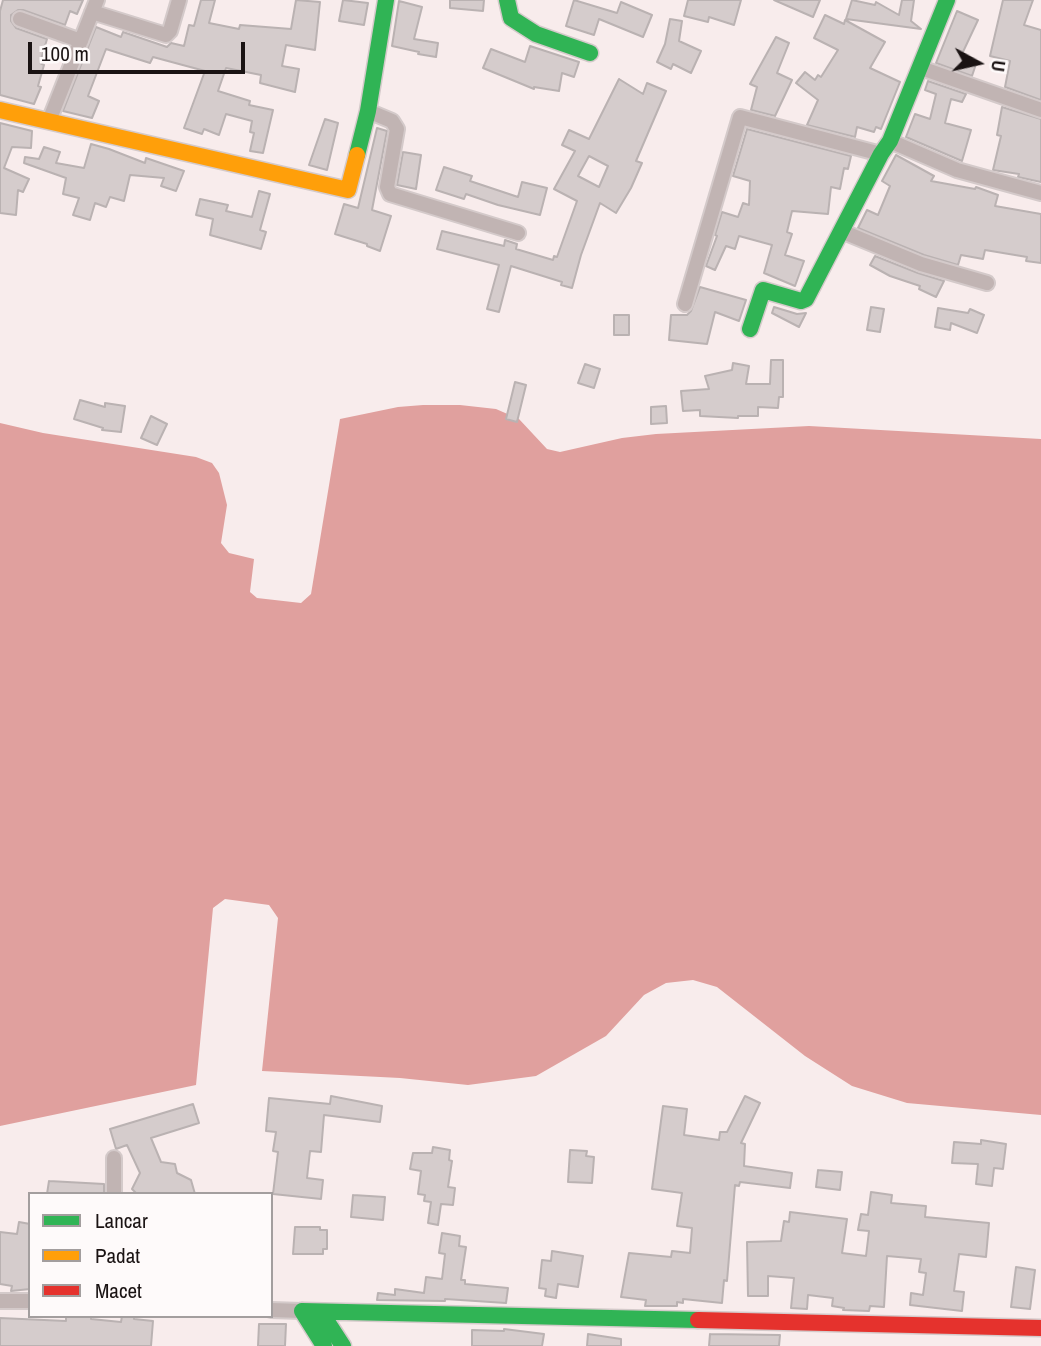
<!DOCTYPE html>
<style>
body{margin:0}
#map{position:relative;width:1041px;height:1346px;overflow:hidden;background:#f8ecec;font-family:"Archivo Narrow",sans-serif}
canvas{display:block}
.legend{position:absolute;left:28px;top:1192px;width:245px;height:126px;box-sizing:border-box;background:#fefafa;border:2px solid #a39e9e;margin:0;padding:9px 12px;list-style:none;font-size:21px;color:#1a1313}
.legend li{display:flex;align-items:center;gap:14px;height:35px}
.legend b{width:35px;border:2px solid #a39e9e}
.north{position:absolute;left:943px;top:28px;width:70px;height:70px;-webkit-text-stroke:5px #fefafa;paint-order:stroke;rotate:98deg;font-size:19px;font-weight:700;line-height:28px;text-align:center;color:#1a1313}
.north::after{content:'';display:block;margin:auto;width:24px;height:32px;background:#1a1313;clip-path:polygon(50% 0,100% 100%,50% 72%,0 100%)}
.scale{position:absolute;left:28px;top:42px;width:217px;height:32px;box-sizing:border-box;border:4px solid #1a1313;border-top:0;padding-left:9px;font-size:21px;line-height:24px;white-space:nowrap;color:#1a1313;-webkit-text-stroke:5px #fefafa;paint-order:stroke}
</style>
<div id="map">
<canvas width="1041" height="1346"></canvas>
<ul class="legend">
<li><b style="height:9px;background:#30b455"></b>Lancar</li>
<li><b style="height:9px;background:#ff9f0a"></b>Padat</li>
<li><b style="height:9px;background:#e5322d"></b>Macet</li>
</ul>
<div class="north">U</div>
<div class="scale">100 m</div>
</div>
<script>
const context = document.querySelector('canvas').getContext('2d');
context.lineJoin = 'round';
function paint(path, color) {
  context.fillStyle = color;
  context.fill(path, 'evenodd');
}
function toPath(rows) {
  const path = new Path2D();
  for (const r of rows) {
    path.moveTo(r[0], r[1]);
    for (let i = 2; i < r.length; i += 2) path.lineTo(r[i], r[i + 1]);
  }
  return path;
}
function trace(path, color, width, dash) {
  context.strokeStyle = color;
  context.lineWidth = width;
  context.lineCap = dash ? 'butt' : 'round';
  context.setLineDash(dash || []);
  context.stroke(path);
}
const water = toPath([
 [423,405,460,405,496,409,519,419,547,449,560,452,622,438,656,434,809,426,1041,439,1041,1115,907,1103,852,1086,805,1056,717,987,693,980,666,983,644,995,606,1036,536,1076,468,1085,400,1078,262,1071,278,918,269,905,225,899,213,908,196,1085,0,1126,0,423,43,433,196,457,212,463,219,473,227,505,221,543,229,553,254,559,250,592,257,598,301,603,311,594,340,419,398,407]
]);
const building = toPath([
 [3,0,83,0,77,14,70,11,65,25,23,10,18,10,11,15,11,21,16,28,47,39,40,63,44,65,38,86,41,87,34,104,0,95,0,11,3,0],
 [201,0,215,0,209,23,239,29,240,25,291,29,296,0,320,2,315,50,286,45,282,66,299,69,295,92,260,83,261,75,226,68,218,91,250,101,249,105,273,110,263,153,250,151,254,133,250,132,252,121,226,114,219,135,204,129,202,134,184,128,205,71,153,57,150,63,106,49,88,96,99,101,92,118,63,111,96,27,121,37,123,32,167,47,171,43,184,46,189,25,194,26,201,0],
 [343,0,368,3,364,25,339,21,343,0],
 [450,0,484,0,483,11,450,8,450,0],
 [574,0,617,13,621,2,652,15,643,37,599,19,594,35,566,26,574,0],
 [688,0,741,0,734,25,709,17,708,22,684,16,688,0],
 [774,0,820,0,813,17,774,0],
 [852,0,875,5,876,2,899,15,902,0,914,0,911,21,921,29,846,19,852,0],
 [1003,0,1033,0,1024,25,1041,30,1041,100,1005,87,1010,61,990,56,1003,0],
 [399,1,422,7,414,39,438,43,436,57,418,54,419,52,392,46,399,1],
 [957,11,978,20,962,54,967,56,966,60,976,64,972,76,936,63,957,11],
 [825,15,844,24,845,20,885,42,870,68,900,82,881,129,876,127,874,132,857,127,855,137,807,125,818,100,796,83,805,72,815,80,818,75,821,77,838,50,814,38,825,15],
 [670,19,682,21,679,41,701,51,691,73,673,64,671,69,657,62,665,44,670,19],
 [776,37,789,43,777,73,792,80,775,116,751,110,757,87,750,84,776,37],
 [530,46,579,62,574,77,562,73,559,91,534,87,534,89,483,68,491,49,525,62,530,46],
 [619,79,643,94,647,83,666,91,636,161,642,163,631,188,616,213,600,203,581,255,572,288,561,285,562,282,511,266,499,312,487,309,499,265,437,249,442,231,504,246,505,240,517,244,516,249,553,260,554,256,557,257,577,201,554,189,575,151,562,145,569,130,589,139,619,79],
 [589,156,608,166,599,187,578,176,589,156],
 [928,81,966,94,962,102,951,99,945,123,971,130,962,161,906,137,915,114,930,119,936,94,925,90,928,81],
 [1002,107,1041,119,1041,182,1018,177,1019,174,993,170,1001,136,997,135,1002,107],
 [325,119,338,123,327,170,309,165,325,119],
 [0,123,32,131,31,148,12,147,4,168,29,179,23,192,18,190,16,215,0,213,0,123],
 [377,128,387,131,372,210,391,216,380,251,367,246,367,244,335,234,344,204,358,208,377,128],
 [747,129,851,156,848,169,844,168,840,189,831,187,828,214,792,211,787,232,792,234,785,255,804,261,795,286,764,273,772,245,739,236,735,249,726,246,715,270,706,266,717,236,715,235,722,212,738,217,743,203,749,205,750,181,733,176,747,129],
 [91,144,109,149,145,163,146,158,184,171,176,191,161,186,164,178,130,175,124,201,110,197,106,207,95,203,90,220,73,215,79,198,63,194,66,178,24,163,25,157,39,159,44,147,60,152,56,163,84,168,91,144],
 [403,152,421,155,416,189,397,185,403,152],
 [896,155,934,176,931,181,975,189,976,187,998,195,995,206,1041,214,1041,263,1026,261,1027,257,985,250,983,259,961,255,958,265,924,255,858,228,867,210,878,215,890,186,882,181,896,155],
 [444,167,472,176,470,181,518,197,522,182,547,188,540,215,498,205,466,194,464,199,436,190,444,167],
 [259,191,270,194,260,230,266,232,261,249,210,235,213,219,196,215,200,199,228,205,226,211,252,217,259,191],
 [875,256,918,273,944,281,936,297,919,289,920,286,890,276,870,265,875,256],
 [700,287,746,300,739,321,715,312,707,344,669,340,671,315,687,315,691,311,700,287],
 [774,307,797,314,806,313,799,327,772,313,774,307],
 [871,307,884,309,880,332,867,330,871,307],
 [938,308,968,313,970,309,984,315,977,333,951,323,950,330,935,327,938,308],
 [614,315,629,315,629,335,614,335,614,315],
 [771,360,783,360,783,397,779,397,778,408,758,407,758,416,738,416,738,418,700,416,700,410,683,411,681,391,709,389,705,376,732,370,733,363,749,366,746,384,770,384,771,360],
 [585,364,600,369,594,388,578,383,585,364],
 [515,382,526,385,517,422,506,419,515,382],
 [80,400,105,407,105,403,125,406,121,432,102,430,103,428,74,419,80,400],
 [666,406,667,423,651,424,651,407,666,406],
 [151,416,167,424,157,445,141,438,151,416],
 [331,1096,382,1106,380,1122,324,1115,321,1152,310,1151,307,1178,323,1180,321,1199,273,1194,278,1152,273,1151,276,1132,266,1131,269,1098,330,1104,331,1096],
 [745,1096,760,1103,741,1143,745,1144,744,1166,792,1173,790,1188,740,1182,739,1186,735,1185,727,1281,724,1280,722,1303,683,1299,683,1303,677,1302,677,1306,645,1306,646,1300,621,1297,629,1253,671,1257,672,1251,690,1253,692,1228,677,1226,682,1193,652,1189,663,1106,687,1109,684,1135,719,1140,720,1132,727,1132,745,1096],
 [193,1104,199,1123,151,1138,161,1162,175,1164,177,1173,191,1180,195,1194,137,1194,132,1189,140,1173,127,1145,116,1149,110,1129,193,1104],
 [981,1140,1006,1144,1003,1169,994,1168,992,1186,976,1184,978,1164,952,1163,954,1142,981,1144,981,1140],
 [433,1147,450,1150,449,1160,452,1161,448,1187,455,1188,453,1205,441,1204,438,1225,428,1223,431,1202,424,1201,425,1195,418,1194,421,1171,410,1169,413,1153,432,1153,433,1147],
 [570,1150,587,1151,586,1156,594,1157,592,1183,568,1182,570,1150],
 [818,1170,842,1172,840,1190,816,1187,818,1170],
 [49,1181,104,1184,104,1194,47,1194,49,1181],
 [871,1192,892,1195,891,1203,926,1206,925,1217,989,1223,986,1257,959,1254,954,1291,964,1292,962,1311,910,1305,911,1293,923,1295,926,1273,919,1272,921,1259,887,1256,884,1307,870,1306,869,1311,843,1310,844,1308,832,1306,833,1298,808,1295,807,1309,791,1308,794,1278,768,1276,768,1296,748,1296,747,1242,781,1241,784,1221,789,1222,790,1212,847,1219,842,1253,866,1256,869,1231,858,1230,861,1214,868,1215,871,1192],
 [353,1195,385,1197,383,1220,351,1217,353,1195],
 [19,1222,30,1224,30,1289,11,1291,12,1286,0,1284,0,1232,17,1234,19,1222],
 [295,1227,320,1227,320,1230,327,1230,327,1249,323,1249,323,1254,293,1254,295,1227],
 [442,1233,460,1236,459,1246,466,1247,461,1280,465,1280,465,1284,508,1288,506,1303,445,1299,445,1301,377,1300,378,1293,395,1295,395,1289,424,1293,426,1277,442,1279,445,1254,439,1253,442,1233],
 [552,1251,583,1256,578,1287,558,1284,556,1298,545,1296,546,1289,539,1288,542,1260,551,1261,552,1251],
 [1016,1267,1035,1270,1030,1309,1011,1307,1016,1267],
 [66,1316,91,1316,91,1319,121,1322,122,1316,134,1316,134,1319,153,1321,151,1346,0,1346,0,1318,66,1321,66,1316],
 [259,1324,286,1324,285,1346,258,1346,259,1324],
 [504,1329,544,1334,542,1346,472,1346,472,1330,504,1331,504,1329],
 [588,1334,621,1339,621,1346,587,1346,588,1334],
 [710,1334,780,1335,779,1346,709,1346,710,1334]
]);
const street = toPath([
 [92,12,166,35,170,31,179,0],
 [20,19,81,41],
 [921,68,1041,110],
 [368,111,392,121,397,129,387,187,390,194,518,233],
 [49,121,97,0],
 [890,141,957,170,1041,193],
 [841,231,921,264,987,283],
 [685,304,740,117,881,154],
 [114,1194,114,1158],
 [0,1301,30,1301],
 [271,1310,302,1311]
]);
const fast = toPath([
 [507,0,511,18,536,34,590,53],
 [357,155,368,111,386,0],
 [750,329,763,290,801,301,806,299,881,154,890,141,947,0],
 [302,1311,698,1320],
 [302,1311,324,1346],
 [321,1312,343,1346]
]);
const slow = toPath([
 [0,110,348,190,357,155]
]);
const jam = toPath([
 [698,1320,1041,1328]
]);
paint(water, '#e0a09e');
paint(building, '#d5cccc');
trace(building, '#bab2b2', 2);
trace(street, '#d4caca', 18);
trace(fast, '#d4caca', 19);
trace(slow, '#d4caca', 19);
trace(jam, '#d4caca', 19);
trace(street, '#c1b4b3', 14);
trace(fast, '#30b455', 16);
trace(slow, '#ff9f0a', 16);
trace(jam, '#e5322d', 16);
</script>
